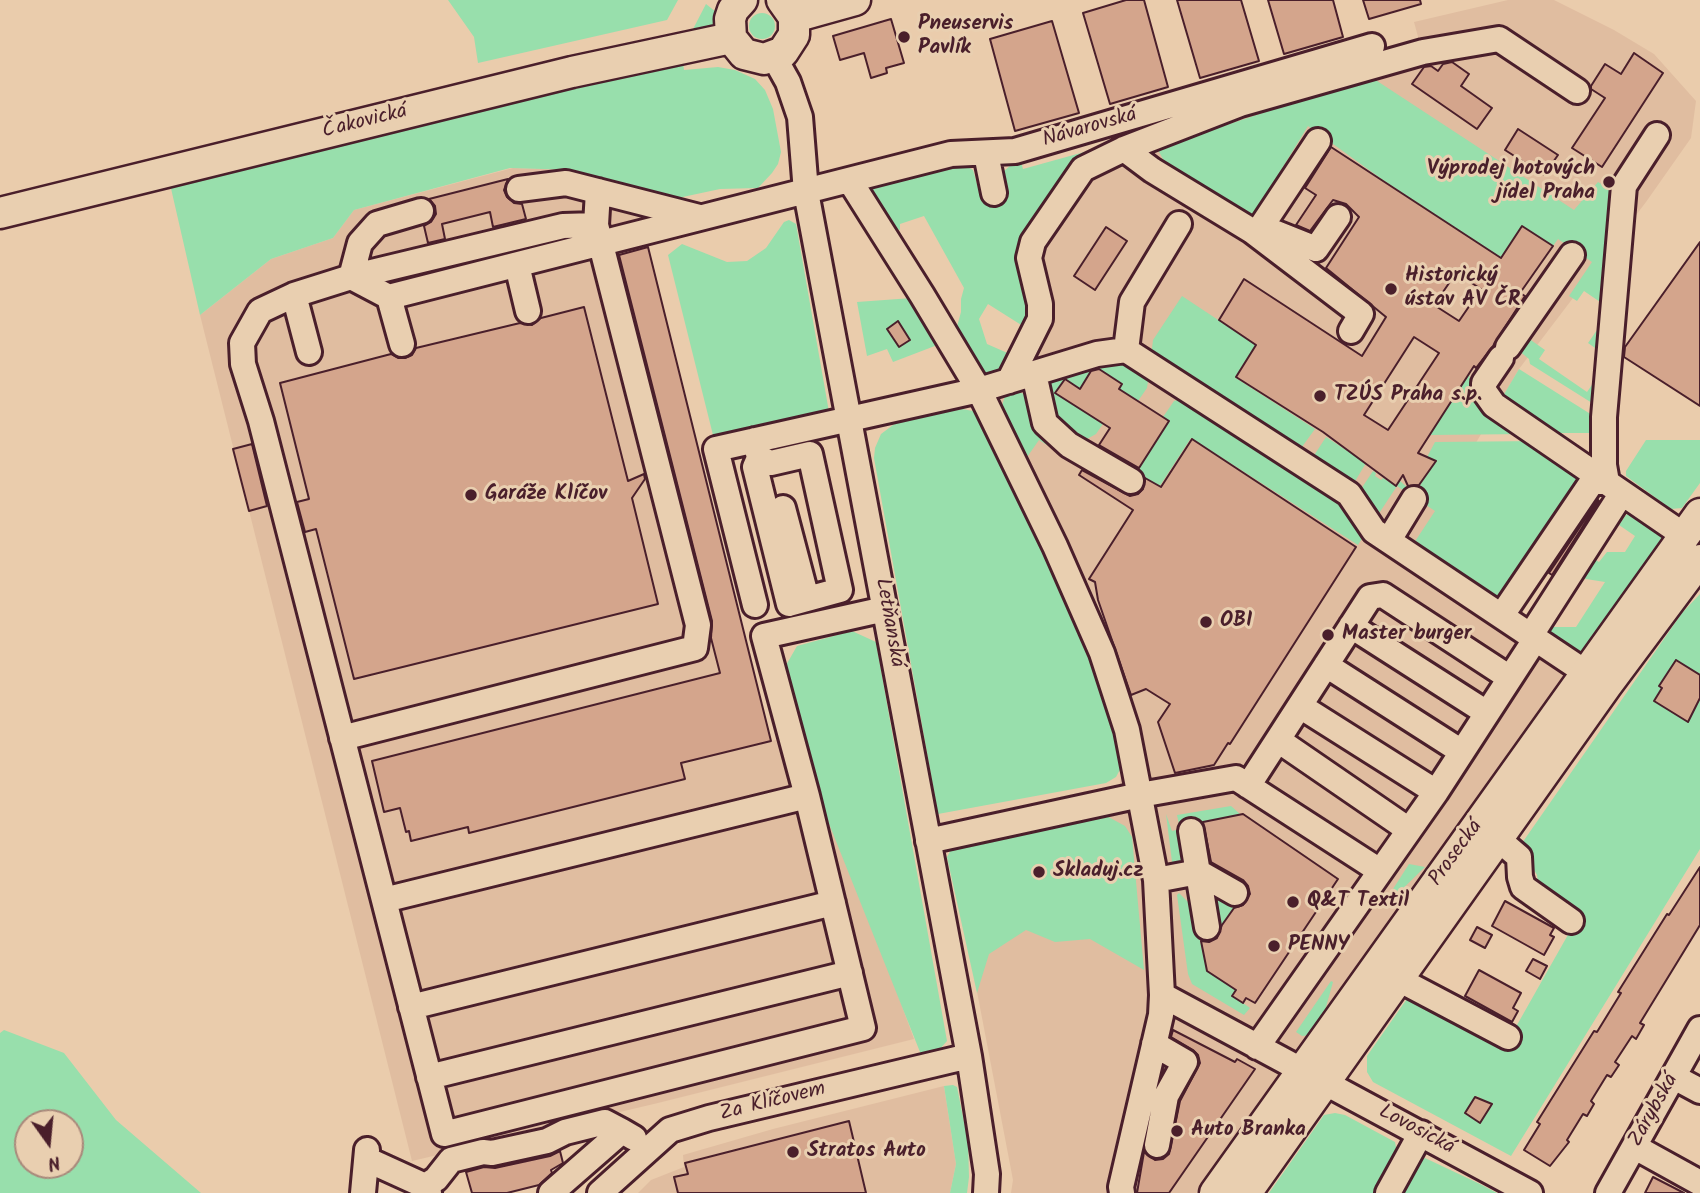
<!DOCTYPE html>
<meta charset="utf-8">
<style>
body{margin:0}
#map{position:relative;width:1700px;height:1193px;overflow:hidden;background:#eaccac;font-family:Kalam,sans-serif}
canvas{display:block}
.north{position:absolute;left:14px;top:1109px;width:70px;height:70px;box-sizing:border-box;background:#e9cfb0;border:2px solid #a9897b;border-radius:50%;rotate:165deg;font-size:19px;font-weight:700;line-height:28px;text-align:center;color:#4a1f2b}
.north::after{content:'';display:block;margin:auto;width:24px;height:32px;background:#4a1f2b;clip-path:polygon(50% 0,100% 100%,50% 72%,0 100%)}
</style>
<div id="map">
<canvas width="1700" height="1193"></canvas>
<div class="north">N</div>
</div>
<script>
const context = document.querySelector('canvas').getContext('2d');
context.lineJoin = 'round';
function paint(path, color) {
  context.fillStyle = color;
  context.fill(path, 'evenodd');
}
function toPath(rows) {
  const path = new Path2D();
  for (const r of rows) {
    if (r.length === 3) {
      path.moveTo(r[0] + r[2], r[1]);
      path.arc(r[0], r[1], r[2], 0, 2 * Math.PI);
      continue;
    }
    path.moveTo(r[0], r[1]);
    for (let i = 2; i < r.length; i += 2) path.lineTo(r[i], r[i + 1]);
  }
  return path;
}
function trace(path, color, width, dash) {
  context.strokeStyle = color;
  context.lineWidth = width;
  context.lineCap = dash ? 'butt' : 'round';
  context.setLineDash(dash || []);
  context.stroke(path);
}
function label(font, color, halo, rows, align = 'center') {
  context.font = font + ' Kalam,sans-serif';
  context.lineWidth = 6;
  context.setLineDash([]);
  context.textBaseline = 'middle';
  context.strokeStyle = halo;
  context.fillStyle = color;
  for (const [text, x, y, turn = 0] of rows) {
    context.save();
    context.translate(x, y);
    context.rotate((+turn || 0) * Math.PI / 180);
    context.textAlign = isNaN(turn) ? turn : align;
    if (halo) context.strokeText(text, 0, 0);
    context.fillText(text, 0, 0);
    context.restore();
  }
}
const built = toPath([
 [1508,0,1554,0,1614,30,1654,54,1696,101,1691,138,1646,202,1519,369,1407,561,1572,674,1301,1054,1196,1193,1011,1193,1013,1180,945,824,1119,787,1123,764,983,418,997,396,1053,321,1032,309,1019,258,1081,161,1420,44,1414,22],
 [513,168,574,170,642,192,639,208,771,741,803,734,914,1039,658,1103,412,1161,200,315,271,259,333,238,354,210],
 [944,1086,956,1164,950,1193,638,1193,651,1180,684,1167,683,1155,773,1129]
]);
const green = toPath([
 [448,0,678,0,667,20,478,63,474,37],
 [706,4,716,12,716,21,712,25,693,29],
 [762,26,13],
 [683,63,684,70,718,67,735,70,755,79,765,90,773,109,781,152,778,164,772,173,758,188,720,189,678,198,665,199,574,170,510,168,354,210,333,238,271,259,200,315,170,184,602,77],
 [1371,77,1574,210,1598,182,1618,194,1600,408,1530,364,1529,359,1518,350,1528,338,1545,350,1539,359,1587,392,1603,369,1605,355,1588,343,1604,320,1599,316,1606,306,1584,291,1577,301,1569,296,1592,262,1558,239,1553,246,1522,226,1501,258,1383,180,1308,126,1253,216,1164,161,1157,148],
 [1236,98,1111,146,1081,161,1024,241,1019,258,1032,309,1026,328,988,304,979,319,987,344,1012,355,1005,372,1002,371,996,378,987,381,981,378,956,330,961,312,961,299,964,288,924,216,900,224,900,230,894,228,866,186,946,165,948,169,966,166,973,170,982,201,1002,195,998,181,1004,180,1004,171,1011,165,1021,162,1023,169,1124,141,1122,128],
 [789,220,796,224,829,412,718,440,713,435,668,255,682,244,727,262,747,261,766,248,784,222],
 [1182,296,1256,345,1236,378,1315,429,1296,455,1151,357,1153,340],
 [912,298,940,344,893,362,887,349,867,356,857,302],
 [1114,359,1128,363,1146,376,1148,381,1147,388,1138,401,1131,397,1117,416,1111,412,1096,434,1087,439,1073,439,1056,426,1049,415,1045,404,1048,385,1057,376],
 [1095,366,1121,384,1112,397,1086,380],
 [1064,379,1103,404,1094,418,1056,393],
 [1519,369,1600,420,1599,433,1546,433,1500,401],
 [1469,374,1472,388,1527,434,1430,435],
 [1018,392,1024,394,1127,489,1140,497,1150,481,1136,472,1169,422,1163,417,1174,401,1181,399,1351,508,1366,532,1358,545,1191,438,1152,498,1132,499,1039,440,1025,460,1001,409,1005,396],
 [962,409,973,411,983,418,1076,615,1106,700,1123,764,1116,777,1106,783,938,814,874,458,875,448,881,434,893,425,905,419],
 [1326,437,1366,463,1354,483,1313,457],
 [1646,440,1700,440,1700,483,1682,508,1671,509,1626,476,1626,471],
 [1539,441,1584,475,1498,602,1412,546,1435,511,1397,486,1374,521,1357,495,1373,471,1376,473,1375,476,1381,480,1383,478,1396,486,1400,481,1409,489,1417,490,1433,465,1426,459,1435,442],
 [1631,513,1659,532,1663,543,1587,652,1572,650,1549,636,1549,627,1576,627,1605,582,1586,579,1578,574,1589,556,1599,562,1607,552,1625,552,1635,536,1619,525,1626,515],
 [1700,594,1700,675,1676,660,1659,686,1662,688,1654,701,1688,722,1700,698,1700,849,1511,1156,1373,1082,1367,1072,1367,1056,1409,996,1504,1048,1578,917,1539,890,1537,875,1520,846,1682,613],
 [1477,1096,1491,1105,1480,1123,1465,1113],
 [852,631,876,642,947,1041,939,1050,922,1057,824,811,785,667,797,646],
 [1231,806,1241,815,1200,823,1178,832,1183,859,1181,866,1173,870,1166,814,1172,831,1180,829,1177,815],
 [1103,814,1125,826,1132,837,1144,970,1090,939,1055,942,1026,930,989,954,977,993,947,857,953,846],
 [1409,864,1425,867,1389,902,1386,900],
 [1211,886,1237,904,1216,934],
 [1179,893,1192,906,1207,971,1236,990,1233,996,1250,1008,1244,1015,1192,984,1188,974,1177,895],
 [1331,981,1333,982,1324,1014,1310,1035,1302,1036,1296,1032],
 [4,1030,64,1053,116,1120,201,1193,0,1193,0,1033],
 [70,1123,70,1165,28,1165,28,1123],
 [953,1085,957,1087,968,1142,969,1177,967,1193,950,1193,956,1164,944,1086],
 [1335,1113,1345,1115,1395,1142,1397,1153,1378,1193,1269,1193,1324,1115],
 [1425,1158,1480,1184,1497,1193,1398,1193,1416,1162]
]);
const building = toPath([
 [1126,0,1144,0,1168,87,1110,104,1083,13,1126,0],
 [1177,0,1241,0,1259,61,1200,78,1177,0],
 [1268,0,1333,0,1343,37,1284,54,1268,0],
 [1363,0,1420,0,1421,4,1369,19,1363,0],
 [891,19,904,63,886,68,887,73,871,78,864,53,840,60,833,36,891,19],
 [1052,21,1079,113,1015,131,990,39,1052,21],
 [1634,53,1663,73,1602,167,1572,148,1605,98,1591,89,1591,86,1605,64,1621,74,1634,53],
 [1452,62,1469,74,1461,86,1492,108,1477,129,1412,84,1424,67,1431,66,1438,71,1443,64,1452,62],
 [1518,129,1558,155,1544,175,1505,150,1518,129],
 [1331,147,1501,258,1522,226,1553,246,1520,293,1525,296,1493,346,1476,368,1474,366,1418,453,1436,461,1419,485,1408,486,1403,475,1396,486,1323,432,1236,377,1256,345,1219,320,1244,279,1362,356,1386,317,1326,268,1359,217,1346,204,1333,200,1310,231,1296,225,1316,195,1305,188,1331,147],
 [1456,273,1481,289,1459,321,1434,305,1456,273],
 [1414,337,1439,353,1388,430,1364,415,1414,337],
 [508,179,504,190,507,197,514,203,522,204,526,219,493,227,490,212,442,224,445,239,428,243,424,226,431,222,436,214,435,206,429,199,508,179],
 [1106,227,1127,241,1095,290,1074,276,1106,227],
 [1700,242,1700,406,1624,357,1625,347,1700,242],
 [648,247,771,741,681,763,685,779,469,833,468,827,411,841,409,831,406,832,400,808,384,812,372,761,720,673,711,638,712,621,619,255,648,247],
 [584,307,628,481,644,474,645,479,632,498,658,604,354,679,316,529,305,532,297,502,309,499,280,383,391,354,398,358,405,358,412,355,416,348,520,323,532,325,541,318,584,307],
 [898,321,910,340,899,347,887,329,898,321],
 [1099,369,1122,384,1119,389,1169,421,1139,468,1099,445,1110,428,1055,393,1065,379,1080,389,1091,371,1099,369],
 [1192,439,1356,547,1230,744,1228,743,1214,765,1175,773,1158,722,1170,704,1146,689,1131,695,1098,600,1095,582,1089,579,1133,510,1079,475,1082,470,1130,496,1138,494,1143,489,1145,478,1161,487,1192,439],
 [252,444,267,506,249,511,233,449,252,444],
 [1598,500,1599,501,1552,575,1549,573,1598,500],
 [1676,660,1700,675,1700,698,1688,722,1654,701,1662,688,1659,686,1676,660],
 [1243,814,1338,879,1255,1003,1246,998,1243,1003,1232,996,1236,990,1207,971,1201,941,1209,942,1217,938,1222,925,1234,908,1243,905,1250,894,1248,886,1243,880,1211,862,1203,822,1243,814],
 [1700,867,1700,925,1640,1023,1644,1025,1636,1039,1632,1036,1615,1062,1619,1065,1611,1077,1607,1075,1591,1101,1594,1104,1587,1116,1583,1114,1567,1140,1569,1142,1550,1166,1524,1150,1540,1124,1537,1122,1594,1031,1597,1032,1621,993,1618,992,1667,914,1669,915,1700,867],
 [1505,901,1554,928,1550,935,1554,937,1544,955,1492,926,1505,901],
 [1477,927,1492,935,1485,948,1470,940,1477,927],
 [1533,959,1547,966,1540,979,1526,971,1533,959],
 [1479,970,1521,993,1513,1008,1518,1011,1512,1022,1465,996,1479,970],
 [1173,1030,1235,1062,1237,1059,1255,1069,1169,1193,1137,1193,1144,1152,1155,1160,1163,1159,1169,1154,1180,1101,1200,1063,1198,1055,1193,1050,1171,1037,1173,1030],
 [1475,1097,1492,1104,1480,1123,1465,1113,1475,1097],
 [849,1121,866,1193,678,1193,674,1177,688,1174,685,1163,849,1121],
 [560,1151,563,1163,551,1170,552,1173,539,1185,507,1193,472,1193,466,1172,484,1167,495,1168,550,1156,560,1151],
 [1653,1177,1684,1193,1645,1193,1653,1177]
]);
const minor = toPath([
 [774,57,788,82,800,117,806,192,969,1056,987,1174,986,1193],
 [1124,149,1152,170,1252,231,1361,314,1351,331],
 [986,154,994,193],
 [850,181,922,295,979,390,1055,546,1102,653,1127,730,1156,880,1162,995,1161,1015,1121,1187,1122,1193],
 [519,189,566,183,699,217],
 [421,211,377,224,360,243,351,277,563,226,596,225],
 [1261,227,1316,249,1338,217],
 [1252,231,1261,227,1318,141],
 [517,265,528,311],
 [294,295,309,352],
 [389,297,402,344],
 [1508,347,1572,255],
 [1126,350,1132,302,1179,224],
 [1501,358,1484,383,1484,391,1494,405,1685,536],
 [1034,374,1045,423,1069,445,1131,481],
 [1009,381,1040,319,1040,304,1029,258,1033,242,1083,169,1124,149,1240,104,1423,52,1499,39,1577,91],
 [755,440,759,458,755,467,789,604,840,590,810,454,771,463,759,458],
 [783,508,807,599],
 [1389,540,1414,499],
 [755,605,716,449,979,390,1097,354,1126,350,1349,494,1374,531,1600,682],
 [885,609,764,636,807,796,863,1028,444,1134,261,421,243,364,242,343,260,311,294,295,351,277,389,297,951,154,1015,151,1372,46],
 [1502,615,1592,482,1607,482,1604,465,1604,417,1624,186,1657,135],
 [1351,626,1487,713],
 [1531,635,1622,493],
 [1326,665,1462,752],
 [1300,706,1436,792],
 [342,738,695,648,698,625,596,225,598,191],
 [1278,740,1409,830],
 [1248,786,1370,597,1383,595,1510,678],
 [1191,831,1207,927],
 [1498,839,1519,857,1520,877,1523,887,1571,921],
 [928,841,1140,795,1236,778,1380,871],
 [1156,880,1198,872,1235,893],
 [384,900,807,796],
 [1398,979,1508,1037],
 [1162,995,1530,1193],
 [411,1007,833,903],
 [1154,1044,1185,1062,1166,1096,1157,1145],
 [1257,1047,1436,792,1536,638],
 [429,1077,850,973],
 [1674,1077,1700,1091],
 [1635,1147,1700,1183],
 [368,1160,425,1186,429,1193],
 [425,1186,436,1179,451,1160,483,1152,492,1153,547,1141,565,1132,605,1122,622,1131],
 [363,1193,367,1150],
 [551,1193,622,1131,634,1138],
 [600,1193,670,1130,709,1118,969,1056],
 [1388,1193,1421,1133],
 [1608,1193,1700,1029]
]);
const major = toPath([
 [742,0,733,10,730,19,731,38,744,54,764,59,783,52,794,35,794,17,782,0],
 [794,17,855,0],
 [0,213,572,72,731,38],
 [1215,1193,1700,514],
 [1246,1193,1606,686,1700,560]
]);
const markers = [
 [904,37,7,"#4a1f2b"],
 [1609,182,7,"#4a1f2b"],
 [1391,289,7,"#4a1f2b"],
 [1320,396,7,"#4a1f2b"],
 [471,495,7,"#4a1f2b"],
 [1206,622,7,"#4a1f2b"],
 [1328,635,7,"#4a1f2b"],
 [1039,872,7,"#4a1f2b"],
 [1293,902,7,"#4a1f2b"],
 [1274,946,7,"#4a1f2b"],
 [1177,1131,7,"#4a1f2b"],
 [793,1152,7,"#4a1f2b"]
];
const poiNames = [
 ["Pneuservis",918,25],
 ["Pavlík",918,49],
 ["Výprodej hotových",1595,170,"right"],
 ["jídel Praha",1595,194,"right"],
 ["Historický",1405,277],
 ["ústav AV ČR",1405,301],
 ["TZÚS Praha s.p.",1334,396],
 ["Garáže Klíčov",485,495],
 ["OBI",1220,622],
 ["Master burger",1342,635],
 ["Skladuj.cz",1053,872],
 ["Q&T Textil",1307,902],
 ["PENNY",1288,946],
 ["Auto Branka",1191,1131],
 ["Stratos Auto",807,1152]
];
const streetNames = [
 ["Čakovická",365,123,-14],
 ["Návarovská",1090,129,-16],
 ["Letňanská",888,623,80],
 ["Prosecká",1457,854,-54],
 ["Za Klíčovem",773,1103,-14],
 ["Zárybská",1655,1111,-61],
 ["Lovosická",1416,1131,28]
];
paint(built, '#e0bda0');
paint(green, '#98dfac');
paint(building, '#d4a58c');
trace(building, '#4a1f2b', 2);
trace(minor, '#4a1f2b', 30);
trace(major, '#4a1f2b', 35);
trace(minor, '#e9cfb0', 24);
trace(major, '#e9cfb0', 30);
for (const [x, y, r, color] of markers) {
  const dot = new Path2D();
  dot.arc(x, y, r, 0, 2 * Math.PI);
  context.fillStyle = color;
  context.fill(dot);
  trace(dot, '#e9cfb0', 2.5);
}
label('bold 21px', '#4a1f2b', '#e9cfb0', poiNames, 'left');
label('21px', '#4a1f2b', '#e9cfb0', streetNames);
</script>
